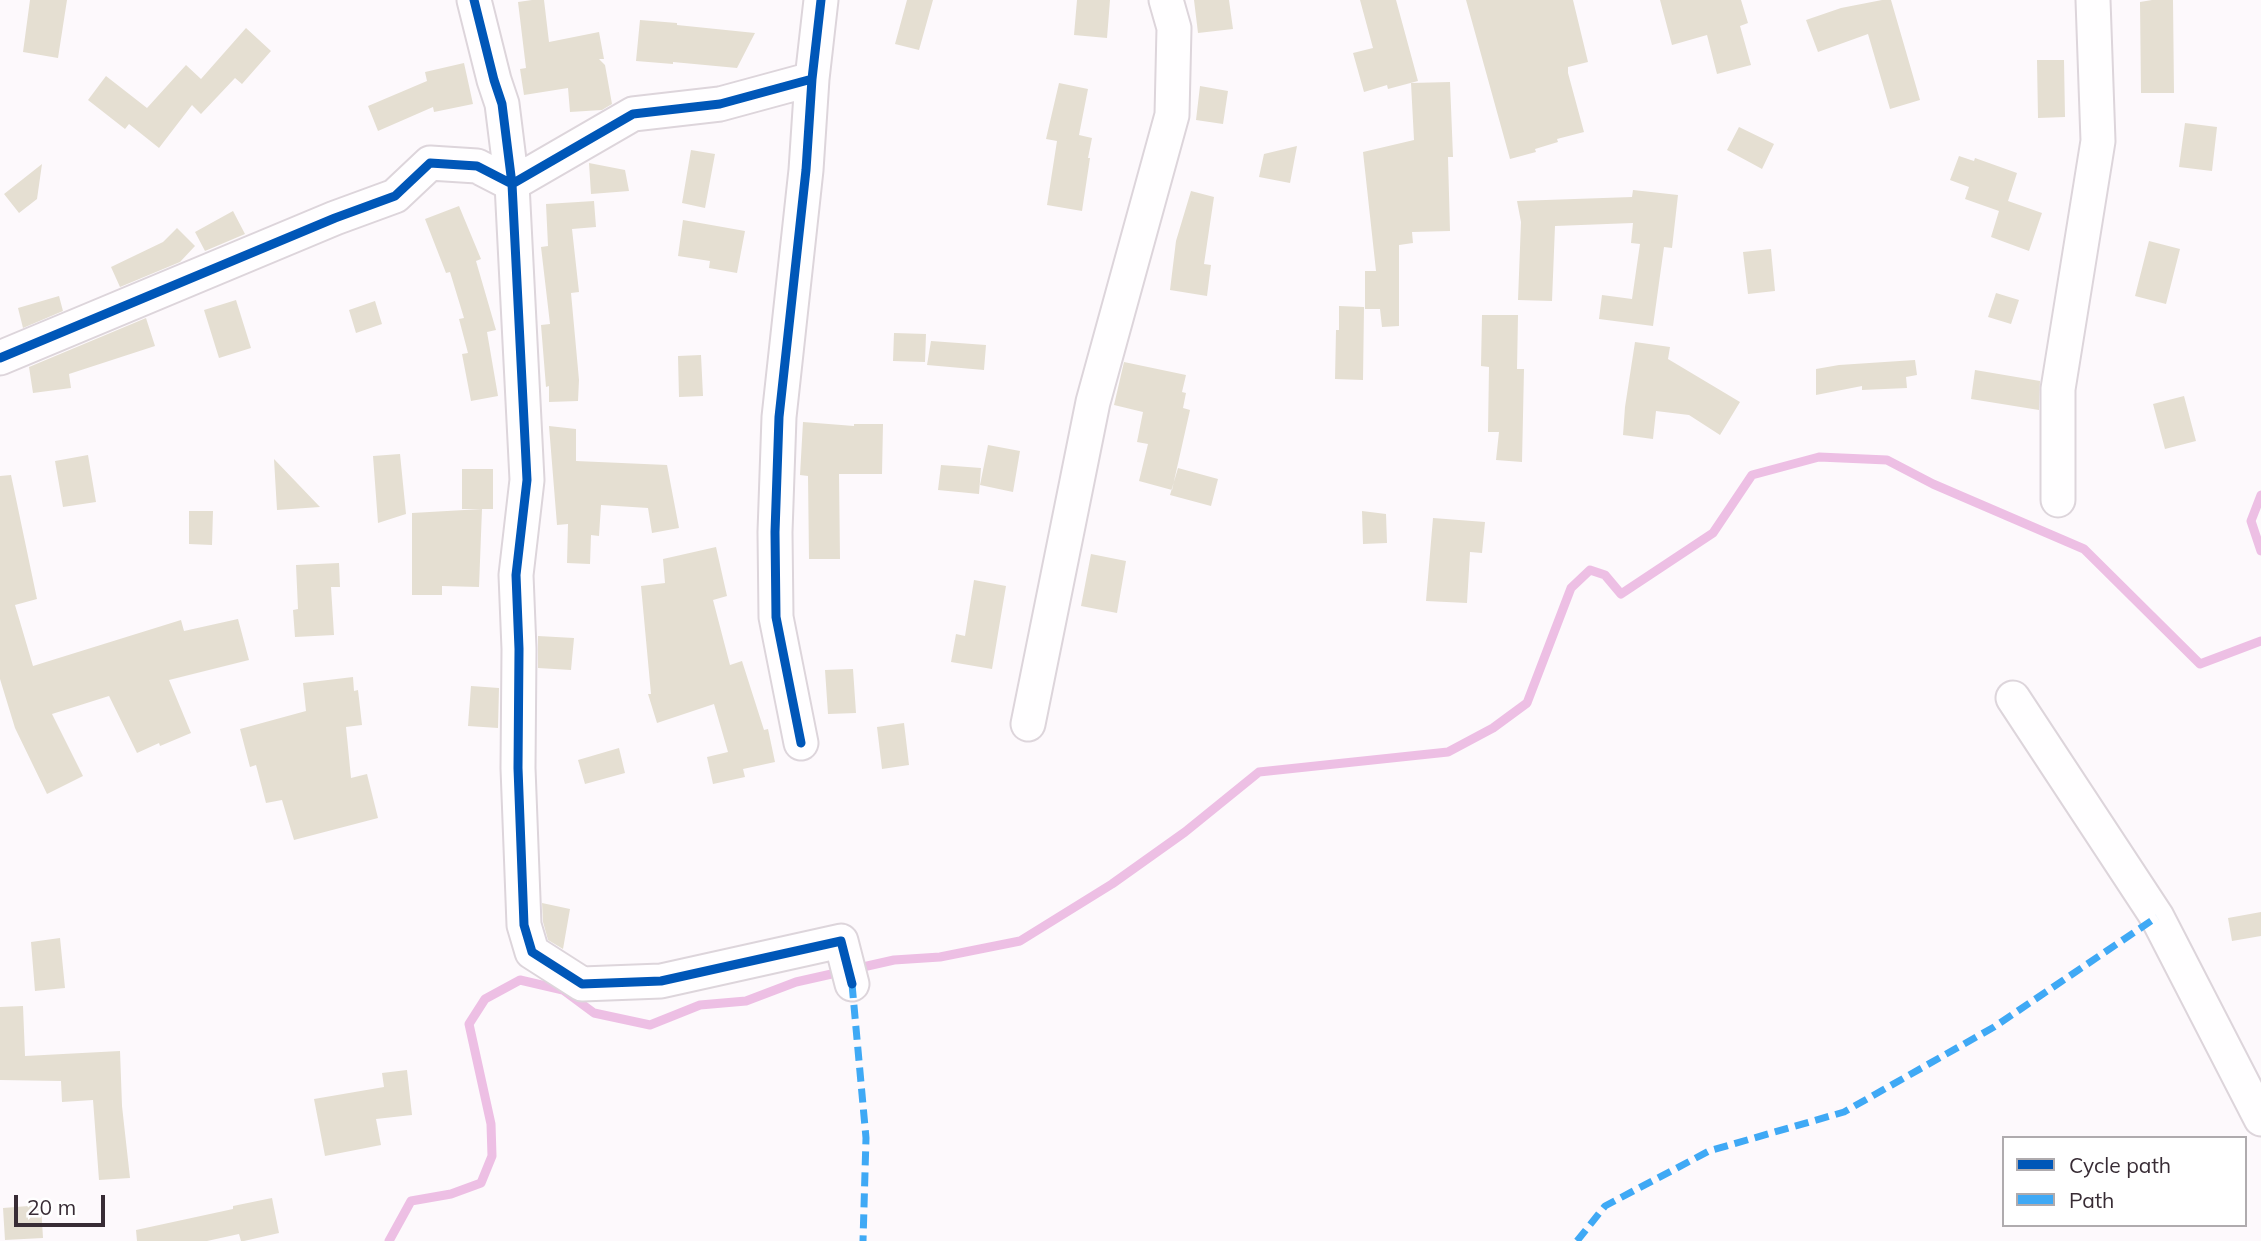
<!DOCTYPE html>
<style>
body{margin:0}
#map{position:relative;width:2261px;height:1241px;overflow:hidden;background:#fdf9fc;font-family:Mulish,sans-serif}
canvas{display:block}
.legend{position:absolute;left:2002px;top:1136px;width:245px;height:91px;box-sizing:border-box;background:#fff;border:2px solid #afabae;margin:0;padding:9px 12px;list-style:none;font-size:21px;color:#382c35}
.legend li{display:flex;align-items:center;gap:14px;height:35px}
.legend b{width:35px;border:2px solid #afabae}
.scale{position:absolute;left:14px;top:1195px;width:91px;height:32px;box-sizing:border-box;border:4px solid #382c35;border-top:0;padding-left:9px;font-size:21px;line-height:24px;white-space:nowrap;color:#382c35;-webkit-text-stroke:5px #fff;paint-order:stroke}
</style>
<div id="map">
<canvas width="2261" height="1241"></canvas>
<ul class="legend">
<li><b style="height:9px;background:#0057b8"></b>Cycle path</li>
<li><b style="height:9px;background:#3fa9f5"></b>Path</li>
</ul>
<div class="scale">20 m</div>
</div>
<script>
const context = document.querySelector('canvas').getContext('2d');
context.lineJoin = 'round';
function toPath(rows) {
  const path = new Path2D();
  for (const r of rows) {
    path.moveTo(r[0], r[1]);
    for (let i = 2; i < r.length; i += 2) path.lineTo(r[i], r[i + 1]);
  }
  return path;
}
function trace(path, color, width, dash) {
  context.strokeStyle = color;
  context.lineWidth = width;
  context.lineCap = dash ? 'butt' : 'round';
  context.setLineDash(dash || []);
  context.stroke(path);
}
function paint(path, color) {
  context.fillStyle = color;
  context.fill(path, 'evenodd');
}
const stream = toPath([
 [2261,495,2251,521,2261,551],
 [389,1241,411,1201,451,1194,481,1183,492,1156,491,1124,469,1024,485,999,520,980,563,990,594,1013,650,1025,700,1005,746,1001,796,982,894,960,940,957,1020,941,1112,884,1185,832,1259,772,1448,752,1493,728,1527,703,1571,588,1590,570,1605,575,1621,594,1713,533,1752,475,1819,457,1887,460,1933,484,2084,549,2200,664,2261,641]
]);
const building = toPath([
 [30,0,67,0,58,58,23,52],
 [532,0,544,0,549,42,599,32,604,59,599,59,605,65,612,104,602,110,570,112,568,88,524,95,520,69,526,68,518,2],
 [907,0,933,0,919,50,895,44],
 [1077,0,1110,0,1107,38,1074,35],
 [1194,0,1229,0,1233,29,1198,33],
 [1360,0,1396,0,1418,81,1388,89,1387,85,1364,92,1353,53,1373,48],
 [1466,0,1573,0,1588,62,1568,67,1568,73,1584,132,1557,139,1558,142,1535,149,1536,152,1510,159],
 [1660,0,1741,0,1748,23,1740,26,1751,65,1717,74,1707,35,1672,45],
 [1882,0,1891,0,1920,100,1890,109,1868,34,1818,52,1806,20,1841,8],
 [2152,0,2173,0,2174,93,2141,93,2140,2],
 [640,20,677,23,677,25,755,33,737,68,673,62,673,64,636,61],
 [246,28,271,51,242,84,235,78,201,114,192,105,159,148,129,124,125,129,88,100,106,76,147,108,186,65,201,79],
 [2037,60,2064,60,2065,117,2038,118],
 [464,63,473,104,434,112,433,107,378,131,368,106,427,81,425,72],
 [1450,82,1453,157,1448,157,1450,231,1412,232,1413,243,1399,245,1399,326,1382,327,1380,309,1365,309,1365,271,1376,271,1363,152,1414,140,1411,83],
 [1059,83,1088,89,1079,135,1092,138,1088,158,1090,158,1082,211,1047,205,1057,141,1046,139],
 [1200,86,1228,91,1223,124,1196,120],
 [2185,123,2217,127,2212,171,2179,167],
 [1739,127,1774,144,1762,169,1727,150],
 [1297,146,1290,183,1259,177,1264,154],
 [691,150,715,154,705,208,682,203],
 [1959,156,1974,161,1975,158,2017,173,2008,201,2042,213,2029,251,1991,237,1999,211,1965,199,1969,187,1950,180],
 [589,163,625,170,629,191,591,194],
 [42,164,37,199,19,213,4,194],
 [1633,190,1678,195,1672,248,1664,247,1653,326,1599,319,1602,295,1632,299,1640,244,1631,243,1633,223,1555,226,1552,301,1518,300,1521,222,1517,201,1632,197],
 [1191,191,1214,197,1204,264,1211,265,1207,296,1170,290,1176,241],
 [594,201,596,227,572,229,579,292,571,293,579,380,578,401,549,402,549,386,546,387,541,325,550,324,541,247,548,246,546,204],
 [459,206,481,259,476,261,496,330,487,332,498,396,471,401,462,354,468,353,459,319,464,318,450,272,446,273,425,219],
 [233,211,245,234,205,251,195,232],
 [683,220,745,231,737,273,709,268,710,261,678,256],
 [177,228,195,246,180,262,120,287,111,267,163,242],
 [2149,241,2180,249,2166,304,2135,296],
 [1771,249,1775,291,1748,294,1743,252],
 [1996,293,2019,300,2011,324,1988,317],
 [59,296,63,311,23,328,18,308],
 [236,300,251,348,219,358,204,310],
 [375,301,382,324,356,333,349,310],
 [1339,306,1364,307,1363,380,1335,379,1336,330,1339,330],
 [1482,315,1518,315,1517,369,1524,369,1522,462,1496,460,1499,432,1488,432,1489,367,1481,366],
 [146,318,155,346,69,374,71,388,33,393,29,367],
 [894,333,926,334,925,362,893,361],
 [931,341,986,345,984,370,927,365],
 [1635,342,1670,347,1668,359,1740,402,1720,435,1689,415,1656,411,1653,439,1623,435,1625,407],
 [701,355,703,396,679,397,678,356],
 [1915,360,1917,375,1906,377,1907,388,1862,390,1862,386,1816,395,1816,369,1839,365],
 [1124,362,1186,375,1182,392,1186,393,1183,408,1190,410,1172,490,1139,481,1148,444,1137,442,1143,412,1114,405],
 [1975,370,2040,381,2039,410,1971,399],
 [2184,396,2196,441,2165,449,2153,404],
 [803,422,854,426,854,424,883,424,882,474,839,474,840,559,809,559,808,476,800,475],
 [549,426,576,429,576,461,667,465,679,528,652,533,648,508,601,505,599,536,591,535,590,564,567,563,568,524,557,525],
 [988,445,1020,451,1013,492,980,485],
 [400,454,406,514,378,523,373,456],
 [88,455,96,502,63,507,55,461],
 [274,459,320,507,277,510],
 [941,465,981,468,979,494,938,490],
 [1178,468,1218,479,1211,506,1170,495],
 [462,469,493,469,493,509,462,509],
 [11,475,37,599,15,605,33,666,181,620,184,631,238,619,249,660,169,680,191,733,160,746,159,743,137,753,109,696,52,714,83,776,47,794,15,728,0,679,0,476],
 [482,509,479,587,442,586,442,595,412,595,412,513],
 [189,511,213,511,212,545,189,544],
 [1362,511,1386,514,1387,543,1363,544],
 [1433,518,1485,522,1482,553,1470,552,1467,603,1426,601],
 [716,547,727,596,713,600,730,665,742,661,764,730,768,729,775,762,743,769,745,777,713,784,707,757,728,752,714,704,657,723,648,694,651,694,641,586,665,583,663,559],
 [1091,554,1126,561,1117,613,1081,606],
 [339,563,340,587,331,587,334,635,295,637,293,610,298,609,296,565],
 [974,580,1006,586,992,669,951,662,956,634,965,636],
 [538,636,574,638,571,670,538,668],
 [853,669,856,713,828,714,825,670],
 [353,677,354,691,358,690,362,725,346,727,351,778,367,774,378,818,294,840,282,800,266,803,256,765,250,767,240,729,306,711,303,683],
 [471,686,499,688,498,728,468,726],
 [904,723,909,765,882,769,877,727],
 [619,748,625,773,585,784,578,760],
 [542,903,570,909,563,949,548,940,543,922],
 [2261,912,2261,936,2232,941,2228,918],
 [60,938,65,988,35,991,31,942],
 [23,1006,25,1056,120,1051,122,1106,130,1178,99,1180,93,1100,62,1102,61,1081,0,1080,0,1007],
 [407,1070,412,1115,376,1119,381,1145,325,1156,314,1099,384,1087,382,1073],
 [272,1198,279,1233,244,1241,241,1241,239,1234,207,1241,137,1241,136,1230,233,1209,233,1206],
 [41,1205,43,1238,5,1240,3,1208]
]);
const minor = toPath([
 [474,0,494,80,502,104,512,184,527,480,516,575,519,649,518,768,524,925,532,952,582,984,661,981,841,941,852,984],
 [0,358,335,218,395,196,430,163,477,166,512,184,633,114,720,104,812,79],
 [2058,500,2058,389,2098,141,2093,0],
 [2013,698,2157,917,2261,1119],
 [1028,724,1093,402,1172,115,1174,28,1166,0],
 [801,743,776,617,775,532,779,417,806,170,812,79,821,0]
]);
const quiet = toPath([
 [852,984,866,1138,863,1241],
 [1577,1241,1605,1206,1709,1151,1844,1112,1994,1027,2157,917]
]);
const cycleway = toPath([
 [474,0,494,80,502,104,512,184,527,480,516,575,519,649,518,768,524,925,532,952,582,984,661,981,841,941,852,984],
 [0,358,335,218,395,196,430,163,477,166,512,184,633,114,720,104,812,79],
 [801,743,776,617,775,532,779,417,806,170,812,79,821,0]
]);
trace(stream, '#edbfe4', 9);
paint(building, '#e5dfd2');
trace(minor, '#ddd5db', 37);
trace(minor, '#fffeff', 33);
trace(quiet, '#3fa9f5', 7, [14, 7]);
trace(cycleway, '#0057b8', 9);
</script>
